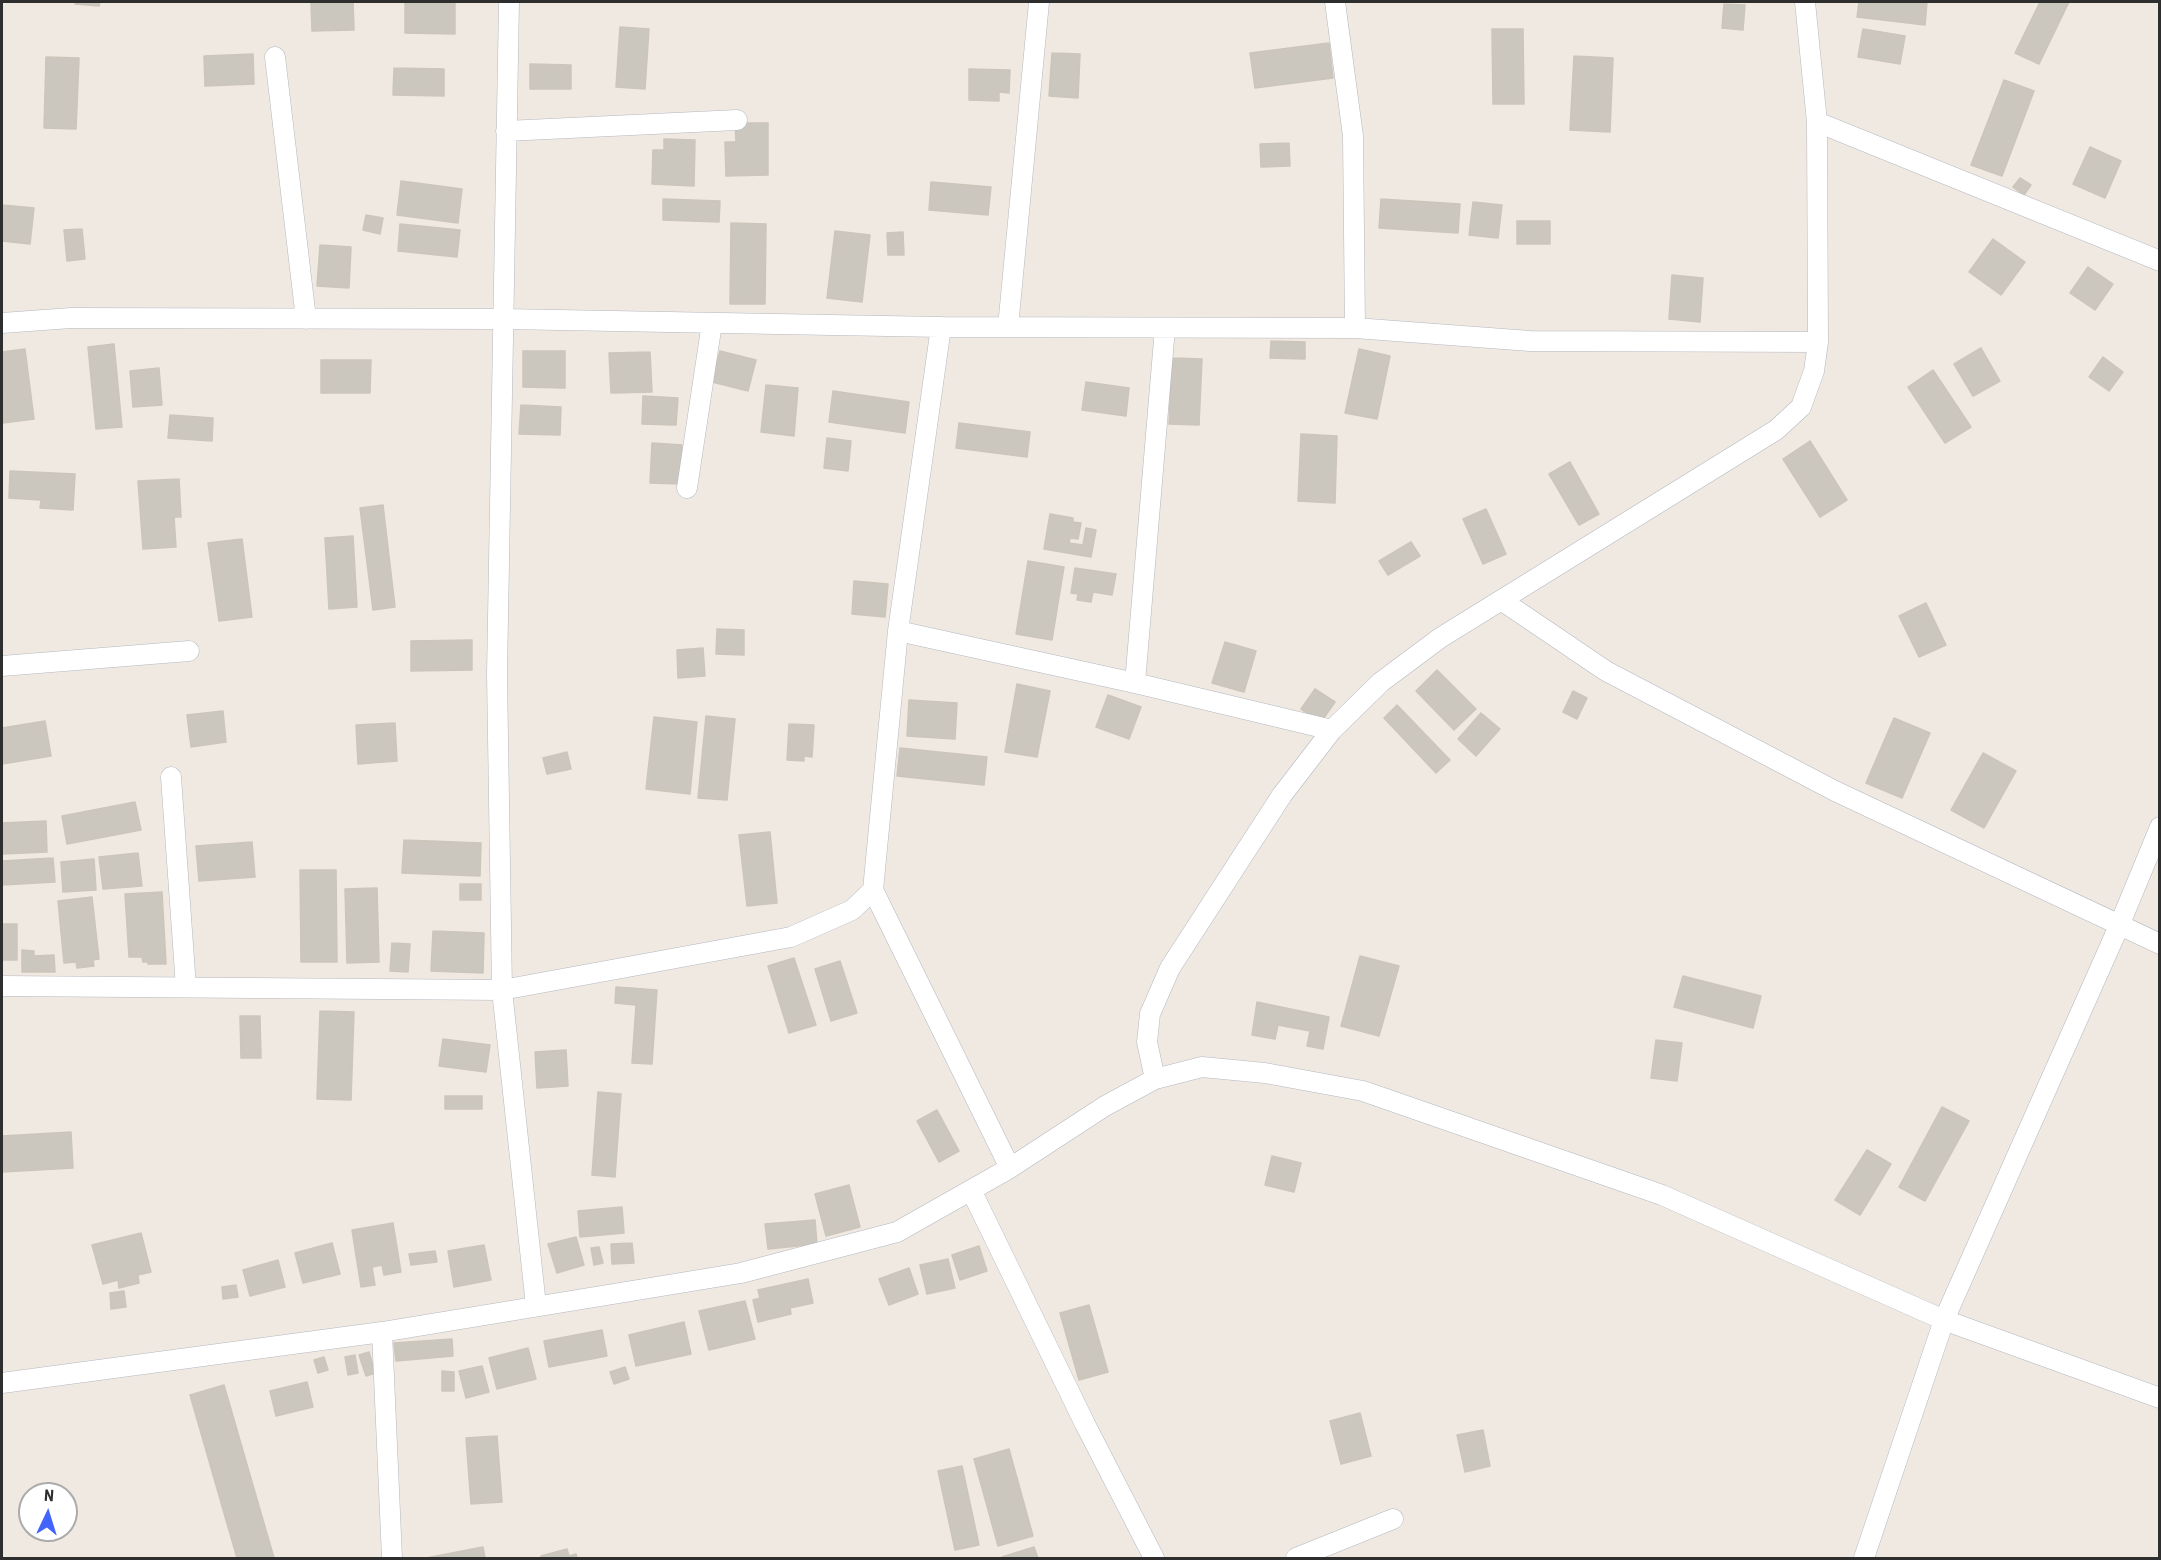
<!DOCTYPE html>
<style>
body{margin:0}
#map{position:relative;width:2161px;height:1560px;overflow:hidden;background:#efe9e1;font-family:"Roboto Condensed",sans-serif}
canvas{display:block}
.frame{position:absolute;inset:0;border:3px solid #2e2e2e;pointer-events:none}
.north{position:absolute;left:18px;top:1482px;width:60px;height:60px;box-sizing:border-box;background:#fff;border:2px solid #ababab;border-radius:50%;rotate:4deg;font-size:16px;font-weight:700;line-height:24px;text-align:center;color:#2e2e2e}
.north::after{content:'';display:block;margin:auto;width:21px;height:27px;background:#4264fb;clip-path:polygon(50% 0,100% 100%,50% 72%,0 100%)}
</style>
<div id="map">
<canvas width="2161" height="1560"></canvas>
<div class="frame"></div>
<div class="north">N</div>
</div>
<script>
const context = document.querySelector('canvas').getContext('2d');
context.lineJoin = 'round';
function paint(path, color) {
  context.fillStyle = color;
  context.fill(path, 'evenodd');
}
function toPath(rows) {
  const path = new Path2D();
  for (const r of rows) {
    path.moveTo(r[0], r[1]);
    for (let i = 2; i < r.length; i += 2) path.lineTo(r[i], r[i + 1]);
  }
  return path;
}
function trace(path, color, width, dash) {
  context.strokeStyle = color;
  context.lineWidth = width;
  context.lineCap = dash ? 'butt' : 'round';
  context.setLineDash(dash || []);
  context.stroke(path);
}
const building = toPath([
 [76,2,100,2,99,6,75,4,76,2],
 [311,2,353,2,354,30,312,31,311,2],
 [405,2,455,2,455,34,405,33,405,2],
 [1859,2,1927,2,1925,25,1857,17,1859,2],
 [2040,2,2069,2,2039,64,2015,53,2040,2],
 [1724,4,1745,5,1743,30,1722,28,1724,4],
 [620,27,649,29,645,89,616,87,620,27],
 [1492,29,1523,29,1524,104,1493,104,1492,29],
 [1863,29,1905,36,1900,64,1858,57,1863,29],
 [1329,43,1333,78,1255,88,1250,53,1329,43],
 [1052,53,1080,54,1078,98,1049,96,1052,53],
 [253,54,254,84,205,86,204,56,253,54],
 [1574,56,1613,58,1610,132,1570,130,1574,56],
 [46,57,79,58,76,129,44,128,46,57],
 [530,64,571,65,571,89,530,89,530,64],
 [394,68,444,69,444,96,393,95,394,68],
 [969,69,1010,70,1009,93,999,92,999,101,969,100,969,69],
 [2004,80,2034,91,2002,176,1971,165,2004,80],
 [735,123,768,123,768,175,726,176,725,142,736,142,735,123],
 [664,139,695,140,694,186,652,184,653,150,664,150,664,139],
 [1289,143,1290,166,1261,167,1260,144,1289,143],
 [2090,147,2121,161,2105,198,2073,184,2090,147],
 [2020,178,2031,185,2024,195,2013,187,2020,178],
 [401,181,462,189,458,223,397,215,401,181],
 [931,182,991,187,988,215,929,210,931,182],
 [663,199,720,201,719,222,663,220,663,199],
 [1381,199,1460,204,1458,233,1379,228,1381,199],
 [1473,202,1502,205,1498,238,1469,235,1473,202],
 [2,205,34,208,30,244,2,241,2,205],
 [366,215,383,218,380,234,363,230,366,215],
 [1517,221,1550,221,1550,244,1517,244,1517,221],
 [731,223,766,224,765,304,730,304,731,223],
 [400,224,460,230,457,257,398,251,400,224],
 [82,229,85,259,67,261,64,230,82,229],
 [835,231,870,235,862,302,827,298,835,231],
 [903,232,904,255,888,255,887,233,903,232],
 [1993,239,2025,262,2001,295,1969,272,1993,239],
 [320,245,351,247,349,288,317,286,320,245],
 [2088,267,2113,284,2095,310,2070,293,2088,267],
 [1672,275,1703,278,1700,322,1669,319,1672,275],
 [1271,341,1305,342,1305,359,1270,358,1271,341],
 [114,344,122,427,96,429,88,347,114,344],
 [1981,348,2000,381,1973,396,1954,364,1981,348],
 [25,349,34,419,3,423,2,352,25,349],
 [1359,349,1390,356,1377,419,1345,413,1359,349],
 [523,351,565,351,565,388,523,387,523,351],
 [720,351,756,360,748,391,712,382,720,351],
 [650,352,652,392,611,393,609,353,650,352],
 [2103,357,2123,372,2109,391,2089,377,2103,357],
 [1172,358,1202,359,1199,425,1169,424,1172,358],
 [321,360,371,360,370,393,321,393,321,360],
 [159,368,162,405,133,407,130,371,159,368],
 [1933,370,1971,427,1945,443,1908,387,1933,370],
 [1086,382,1129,388,1126,416,1082,410,1086,382],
 [766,385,798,388,794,436,761,432,766,385],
 [833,391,909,402,905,433,829,422,833,391],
 [643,396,678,398,676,425,642,424,643,396],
 [521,405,561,407,560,435,519,434,521,405],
 [170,415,213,418,212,441,168,438,170,415],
 [959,423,1030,432,1027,457,956,448,959,423],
 [1301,434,1337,436,1335,503,1298,501,1301,434],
 [827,438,851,441,848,471,824,468,827,438],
 [1810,441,1847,500,1820,517,1783,459,1810,441],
 [652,443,682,445,680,484,650,483,652,443],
 [1570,462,1599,514,1579,525,1549,474,1570,462],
 [10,471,75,474,73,510,40,508,41,500,9,498,10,471],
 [179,479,181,517,174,517,176,547,143,549,138,481,179,479],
 [383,505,395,607,373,610,360,508,383,505],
 [1486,509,1506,554,1483,564,1463,519,1486,509],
 [1050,514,1073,518,1073,522,1081,523,1078,539,1070,538,1069,543,1083,545,1086,528,1096,530,1091,557,1044,549,1050,514],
 [353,536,357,607,329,609,325,538,353,536],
 [242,539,252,617,219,621,208,543,242,539],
 [1411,542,1420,556,1388,575,1379,561,1411,542],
 [1028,561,1064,567,1052,640,1016,634,1028,561],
 [1075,568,1116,574,1112,595,1093,592,1091,602,1077,600,1078,594,1071,593,1075,568],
 [854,581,888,584,885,617,852,614,854,581],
 [1926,603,1946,645,1919,657,1899,616,1926,603],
 [717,629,744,630,744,655,716,654,717,629],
 [472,640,472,670,411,671,411,641,472,640],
 [1225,642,1256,651,1244,692,1212,683,1225,642],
 [703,648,705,676,678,678,677,650,703,648],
 [1437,670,1476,709,1454,730,1416,691,1437,670],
 [1017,684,1050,691,1037,757,1005,752,1017,684],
 [1315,689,1335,702,1321,722,1301,709,1315,689],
 [1573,691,1587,698,1577,719,1563,712,1573,691],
 [1108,695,1141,707,1129,739,1096,727,1108,695],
 [909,700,957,703,955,739,907,736,909,700],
 [1397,705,1450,760,1436,773,1384,718,1397,705],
 [223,711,226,742,191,747,187,715,223,711],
 [1481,713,1500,729,1476,756,1458,739,1481,713],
 [706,716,735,719,727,800,698,798,706,716],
 [654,717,697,722,690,794,646,789,654,717],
 [1894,718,1930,733,1902,798,1866,783,1894,718],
 [45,721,51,756,2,764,2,728,45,721],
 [395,723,397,761,358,764,356,725,395,723],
 [789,724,814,725,812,757,804,756,804,761,787,760,789,724],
 [900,748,987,757,984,785,897,776,900,748],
 [567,752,571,769,547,774,543,758,567,752],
 [1983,753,2016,771,1984,828,1951,810,1983,753],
 [135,802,141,830,67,844,62,816,135,802],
 [46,821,47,852,2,854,2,823,46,821],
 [770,832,777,903,747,906,739,835,770,832],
 [404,840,481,843,480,876,402,873,404,840],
 [252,842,255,877,199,881,196,846,252,842],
 [138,853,142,886,103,889,99,857,138,853],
 [53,858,55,882,2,885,2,861,53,858],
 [94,859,96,890,63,892,61,862,94,859],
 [300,870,336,870,337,962,301,962,300,870],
 [460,884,481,884,481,900,460,900,460,884],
 [377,888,379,962,347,963,345,889,377,888],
 [162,892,166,964,148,964,148,962,143,962,142,957,129,957,125,894,162,892],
 [92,897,99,959,93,960,94,966,77,968,76,962,64,963,58,901,92,897],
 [2,924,17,924,17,960,2,960,2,924],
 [433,931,484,933,483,973,431,971,433,931],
 [392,943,410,944,408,972,390,971,392,943],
 [22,950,34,951,34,956,54,955,55,972,22,972,22,950],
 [1360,956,1399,966,1379,1036,1341,1026,1360,956],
 [794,958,816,1025,789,1033,768,966,794,958],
 [840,961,857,1013,831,1021,815,969,840,961],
 [1683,976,1761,996,1753,1028,1674,1007,1683,976],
 [616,987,657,990,652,1064,632,1063,636,1005,615,1003,616,987],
 [1257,1002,1329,1017,1323,1049,1307,1046,1310,1031,1278,1025,1275,1039,1252,1035,1257,1002],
 [320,1011,354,1012,351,1100,317,1099,320,1011],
 [240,1016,260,1016,261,1058,241,1058,240,1016],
 [443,1039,490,1045,486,1072,439,1066,443,1039],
 [1656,1040,1682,1043,1677,1081,1651,1078,1656,1040],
 [566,1050,568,1086,537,1088,535,1052,566,1050],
 [598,1092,621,1094,615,1177,592,1175,598,1092],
 [445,1096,482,1096,482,1109,445,1109,445,1096],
 [1942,1107,1969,1121,1925,1201,1899,1187,1942,1107],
 [937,1110,959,1151,939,1162,917,1121,937,1110],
 [71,1132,73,1168,2,1172,2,1136,71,1132],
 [1867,1150,1891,1164,1860,1215,1835,1200,1867,1150],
 [1272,1156,1301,1163,1294,1192,1265,1185,1272,1156],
 [849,1185,860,1227,826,1236,815,1194,849,1185],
 [622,1207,624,1233,580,1237,578,1211,622,1207],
 [815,1220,817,1244,768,1249,765,1224,815,1220],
 [393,1223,401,1272,384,1275,382,1265,372,1267,375,1285,361,1287,352,1230,393,1223],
 [141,1233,151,1272,138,1275,139,1283,119,1288,118,1280,103,1284,92,1245,141,1233],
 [576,1237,584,1265,557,1273,548,1244,576,1237],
 [332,1243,340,1274,303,1283,295,1253,332,1243],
 [632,1243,634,1263,612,1264,611,1244,632,1243],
 [484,1245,491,1280,454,1287,448,1251,484,1245],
 [979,1246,987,1271,960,1280,952,1255,979,1246],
 [599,1247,603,1263,594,1265,591,1248,599,1247],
 [435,1251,437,1262,411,1265,409,1254,435,1251],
 [948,1259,955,1288,927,1294,920,1265,948,1259],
 [278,1260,285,1287,250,1296,243,1270,278,1260],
 [909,1268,918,1294,889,1305,879,1279,909,1268],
 [808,1279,813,1303,790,1308,791,1314,758,1322,753,1300,760,1298,758,1290,808,1279],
 [236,1285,238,1297,223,1299,222,1287,236,1285],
 [124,1291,126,1307,111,1309,110,1293,124,1291],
 [745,1301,755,1339,709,1350,699,1311,745,1301],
 [1089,1305,1108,1372,1079,1380,1060,1313,1089,1305],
 [684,1322,691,1354,636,1366,629,1335,684,1322],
 [602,1330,607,1356,549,1367,544,1341,602,1330],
 [452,1339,453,1356,396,1361,394,1343,452,1339],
 [528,1348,536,1379,497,1389,489,1358,528,1348],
 [369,1352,375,1373,366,1376,359,1355,369,1352],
 [355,1355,358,1373,348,1375,345,1357,355,1355],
 [324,1357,328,1370,318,1373,314,1360,324,1357],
 [482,1366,489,1392,466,1398,459,1371,482,1366],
 [625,1367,629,1379,614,1384,610,1372,625,1367],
 [442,1371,454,1372,454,1391,442,1391,442,1371],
 [307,1382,313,1407,276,1416,270,1391,307,1382],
 [224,1385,274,1558,237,1558,190,1395,224,1385],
 [1360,1413,1371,1456,1341,1464,1330,1421,1360,1413],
 [1483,1430,1490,1466,1465,1472,1457,1435,1483,1430],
 [497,1436,502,1502,471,1504,466,1438,497,1436],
 [1009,1449,1033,1536,998,1546,974,1459,1009,1449],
 [962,1466,979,1545,955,1550,938,1471,962,1466],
 [483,1547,485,1558,426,1558,483,1547],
 [1034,1547,1038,1558,1002,1558,1002,1557,1034,1547],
 [567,1549,569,1556,576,1554,577,1558,541,1558,541,1556,567,1549]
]);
const minor = toPath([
 [509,2,497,674,502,990,536,1306],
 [1335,2,1353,136,1355,328],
 [275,57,306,319],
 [1817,122,2160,261],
 [506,131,737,120],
 [2,323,71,318,504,319,941,327,1355,328,1530,341,1818,342],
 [941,327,898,631,873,890,1010,1168],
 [1008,327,1039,2],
 [687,488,712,323],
 [1501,600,1606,671,1835,791,2160,944],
 [898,631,1135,683,1332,730],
 [2,666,189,651],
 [1135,683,1165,328],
 [171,777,186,987],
 [2,986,502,990,791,937,852,910,873,890],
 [1155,1079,1147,1042,1150,1014,1170,968,1282,795,1332,730,1381,682,1440,638,1776,430,1801,407,1814,371,1818,342,1817,122,1805,2],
 [971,1190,1085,1424,1154,1558],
 [382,1332,392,1558],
 [2,1383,382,1332,741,1273,897,1232,1010,1168,1105,1106,1155,1079,1202,1067,1265,1073,1363,1091,1662,1195,1944,1320,2160,1398],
 [1296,1558,1393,1519],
 [1864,1558,1944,1320,2119,926,2160,827]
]);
paint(building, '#cbc7bf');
trace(building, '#cbc5ba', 1.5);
trace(minor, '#b4b7c1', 21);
trace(minor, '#fff', 20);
</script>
